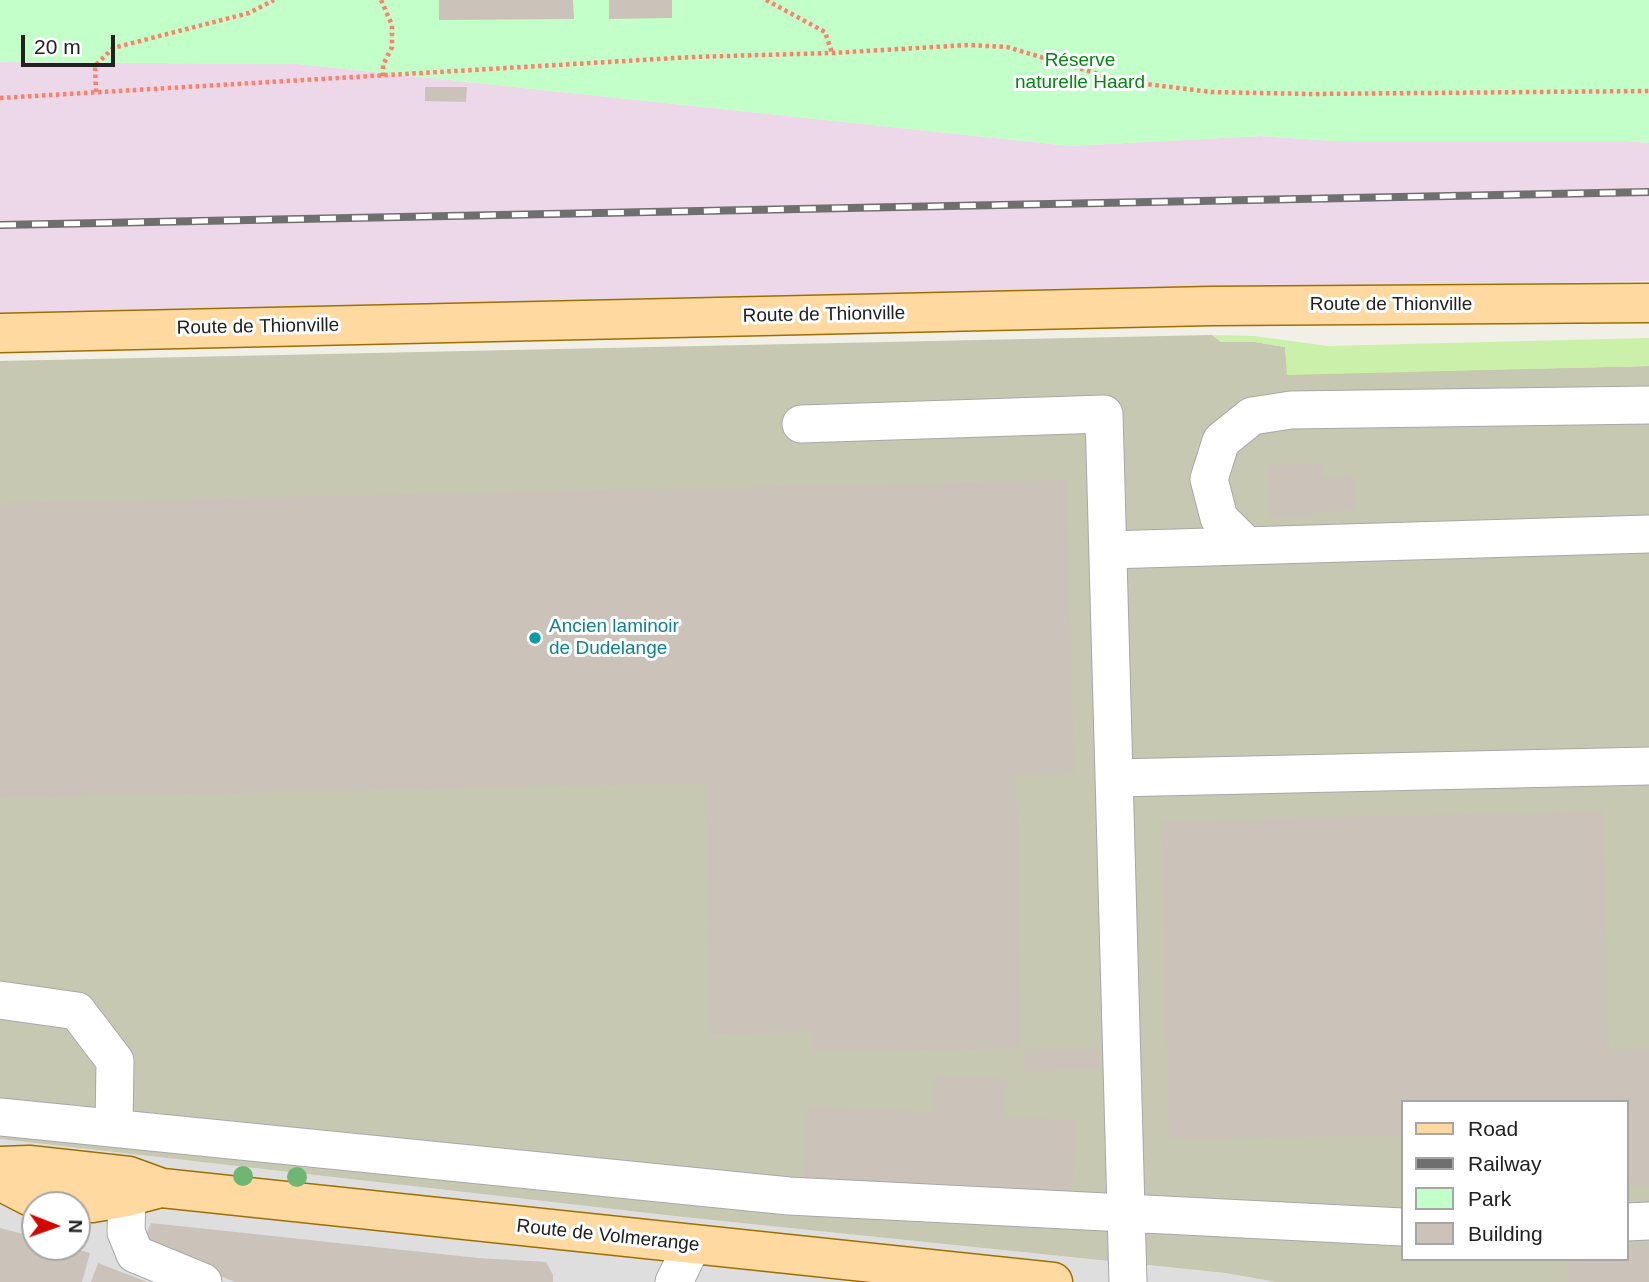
<!DOCTYPE html>
<meta charset="utf-8">
<style>
body{margin:0}
#map{position:relative;width:1649px;height:1282px;overflow:hidden;background:#f2efe7;font-family:Arial,sans-serif}
canvas{display:block}
.legend{position:absolute;left:1401px;top:1100px;width:228px;height:161px;box-sizing:border-box;background:#fff;border:2px solid #a6a6a6;margin:0;padding:9px 12px;list-style:none;font-size:21px;color:#212121}
.legend li{display:flex;align-items:center;gap:14px;height:35px}
.legend b{width:35px;border:2px solid #a6a6a6}
.north{position:absolute;left:21px;top:1191px;width:70px;height:70px;box-sizing:border-box;background:#fff;border:2px solid #a6a6a6;border-radius:50%;rotate:91deg;font-size:19px;font-weight:700;line-height:28px;text-align:center;color:#212121}
.north::after{content:'';display:block;margin:auto;width:24px;height:32px;background:#d20700;clip-path:polygon(50% 0,100% 100%,50% 72%,0 100%)}
.scale{position:absolute;left:21px;top:35px;width:94px;height:32px;box-sizing:border-box;border:4px solid #212121;border-top:0;padding-left:9px;font-size:21px;line-height:24px;white-space:nowrap;color:#212121;-webkit-text-stroke:5px #fff;paint-order:stroke}
</style>
<div id="map">
<canvas width="1649" height="1282"></canvas>
<ul class="legend">
<li><b style="height:9px;background:#ffd99f"></b>Road</li>
<li><b style="height:9px;background:#6f6f6f"></b>Railway</li>
<li><b style="height:19px;background:#c2ffc9"></b>Park</li>
<li><b style="height:19px;background:#cbc2b9"></b>Building</li>
</ul>
<div class="north">N</div>
<div class="scale">20 m</div>
</div>
<script>
const context = document.querySelector('canvas').getContext('2d');
context.lineJoin = 'round';
function paint(path, color) {
  context.fillStyle = color;
  context.fill(path, 'evenodd');
}
function toPath(rows) {
  const path = new Path2D();
  for (const r of rows) {
    path.moveTo(r[0], r[1]);
    for (let i = 2; i < r.length; i += 2) path.lineTo(r[i], r[i + 1]);
  }
  return path;
}
function trace(path, color, width, dash) {
  context.strokeStyle = color;
  context.lineWidth = width;
  context.lineCap = dash ? 'butt' : 'round';
  context.setLineDash(dash || []);
  context.stroke(path);
}
function label(font, color, halo, rows, align = 'center') {
  context.font = font + ' Arial,sans-serif';
  context.lineWidth = 6;
  context.setLineDash([]);
  context.textBaseline = 'middle';
  context.strokeStyle = halo;
  context.fillStyle = color;
  for (const [text, x, y, turn = 0] of rows) {
    context.save();
    context.translate(x, y);
    context.rotate((+turn || 0) * Math.PI / 180);
    context.textAlign = isNaN(turn) ? turn : align;
    if (halo) context.strokeText(text, 0, 0);
    context.fillText(text, 0, 0);
    context.restore();
  }
}
const residential = toPath([
 [0,1139,683,1217,1225,1273,1276,1282,0,1282],
 [35,1205,77,1205,77,1247,35,1247]
]);
const industrial = toPath([
 [0,62,298,64,1070,146,1260,136,1334,141,1628,141,1649,143,1649,281,0,316]
]);
const construction = toPath([
 [1212,335,1221,342,1255,342,1285,347,1288,374,1649,366,1649,1282,1276,1282,1225,1273,683,1217,0,1139,0,361],
 [1402,1102,1626,1102,1626,1259,1402,1259]
]);
const grass = toPath([
 [1212,335,1254,336,1328,346,1649,338,1649,366,1287,375,1285,347,1255,342,1221,342]
]);
const park = toPath([
 [0,0,1649,0,1649,143,1628,141,1334,141,1260,136,1070,146,298,64,0,62]
]);
const building = toPath([
 [439,0,573,0,574,19,439,20],
 [609,0,672,0,672,18,609,19],
 [425,87,467,87,466,102,425,101],
 [1323,464,1323,477,1354,476,1355,510,1313,511,1313,517,1269,518,1268,465],
 [1067,480,1074,774,1016,775,1022,1048,812,1052,812,1032,710,1034,705,783,0,798,0,503],
 [1603,811,1609,1049,1649,1048,1649,1186,1626,1186,1626,1102,1402,1102,1402,1135,1169,1140,1161,821],
 [1099,1047,1099,1069,1024,1071,1024,1049],
 [935,1075,1007,1079,1005,1117,1076,1120,1072,1192,803,1179,807,1106,933,1112],
 [151,1223,478,1258,546,1262,553,1275,553,1282,235,1282,142,1244],
 [0,1228,35,1237,35,1247,69,1247,90,1253,82,1282,0,1282],
 [1649,1244,1647,1282,1567,1282,1567,1259,1626,1259,1626,1245],
 [98,1263,147,1282,91,1282]
]);
const path = toPath([
 [381,0,392,25,392,47,383,65,383,76],
 [766,0,825,32,832,53],
 [96,92,95,66,113,48,249,13,274,0],
 [0,98,692,57,832,53,968,45,1007,47,1122,81,1211,92,1310,94,1649,91]
]);
const minor = toPath([
 [801,424,1104,414,1128,1282],
 [1247,546,1219,518,1209,479,1221,441,1252,416,1291,410,1649,405],
 [1108,550,1649,534],
 [1115,778,1649,766],
 [0,1000,77,1011,115,1061,114,1127],
 [0,1117,789,1196,1402,1227],
 [127,1197,126,1232,135,1254,203,1282],
 [1626,1222,1649,1221],
 [674,1282,692,1245]
]);
const major = toPath([
 [0,333,1211,306,1649,303],
 [0,1166,29,1165,129,1176,162,1188,1053,1282],
 [0,1181,29,1196,92,1203,127,1197,157,1189]
]);
const rail = toPath([
 [0,225,1649,192]
]);
const trees = [
 [243,1176],
 [297,1177]
];
const markers = [
 [535,638,7,"#0f9aa8"]
];
const parkNames = [
 ["Réserve",1080,61],
 ["naturelle Haard",1080,83]
];
const streetNames = [
 ["Route de Thionville",1391,305],
 ["Route de Thionville",824,315,-1],
 ["Route de Thionville",258,327,-1],
 ["Route de Volmerange",608,1236,6]
];
const cultureNames = [
 ["Ancien laminoir",549,627],
 ["de Dudelange",549,649]
];
paint(residential, '#dfdede');
paint(industrial, '#ecd8e8');
paint(construction, '#c7c8b1');
paint(grass, '#caf0a9');
paint(park, '#c2ffc9');
paint(building, '#cbc2b9');
trace(minor, '#a8a8a8', 39);
trace(major, '#9e6f00', 41);
trace(path, '#ff806b', 4.5, [3.5, 3.5]);
trace(minor, '#fff', 37);
trace(major, '#ffd99f', 38);
trace(rail, '#6f6f6f', 8);
trace(rail, '#fff', 5, [16]);
context.fillStyle = '#6eb671';
for (const [x, y] of trees) {
  context.beginPath();
  context.arc(x, y, 10, 0, 2 * Math.PI);
  context.fill();
}
for (const [x, y, r, color] of markers) {
  const dot = new Path2D();
  dot.arc(x, y, r, 0, 2 * Math.PI);
  context.fillStyle = color;
  context.fill(dot);
  trace(dot, '#fff', 2.5);
}
label('19px', '#028811', '#fff', parkNames);
label('19px', '#212121', '#fff', streetNames);
label('19px', '#0d838f', '#fff', cultureNames, 'left');
</script>
